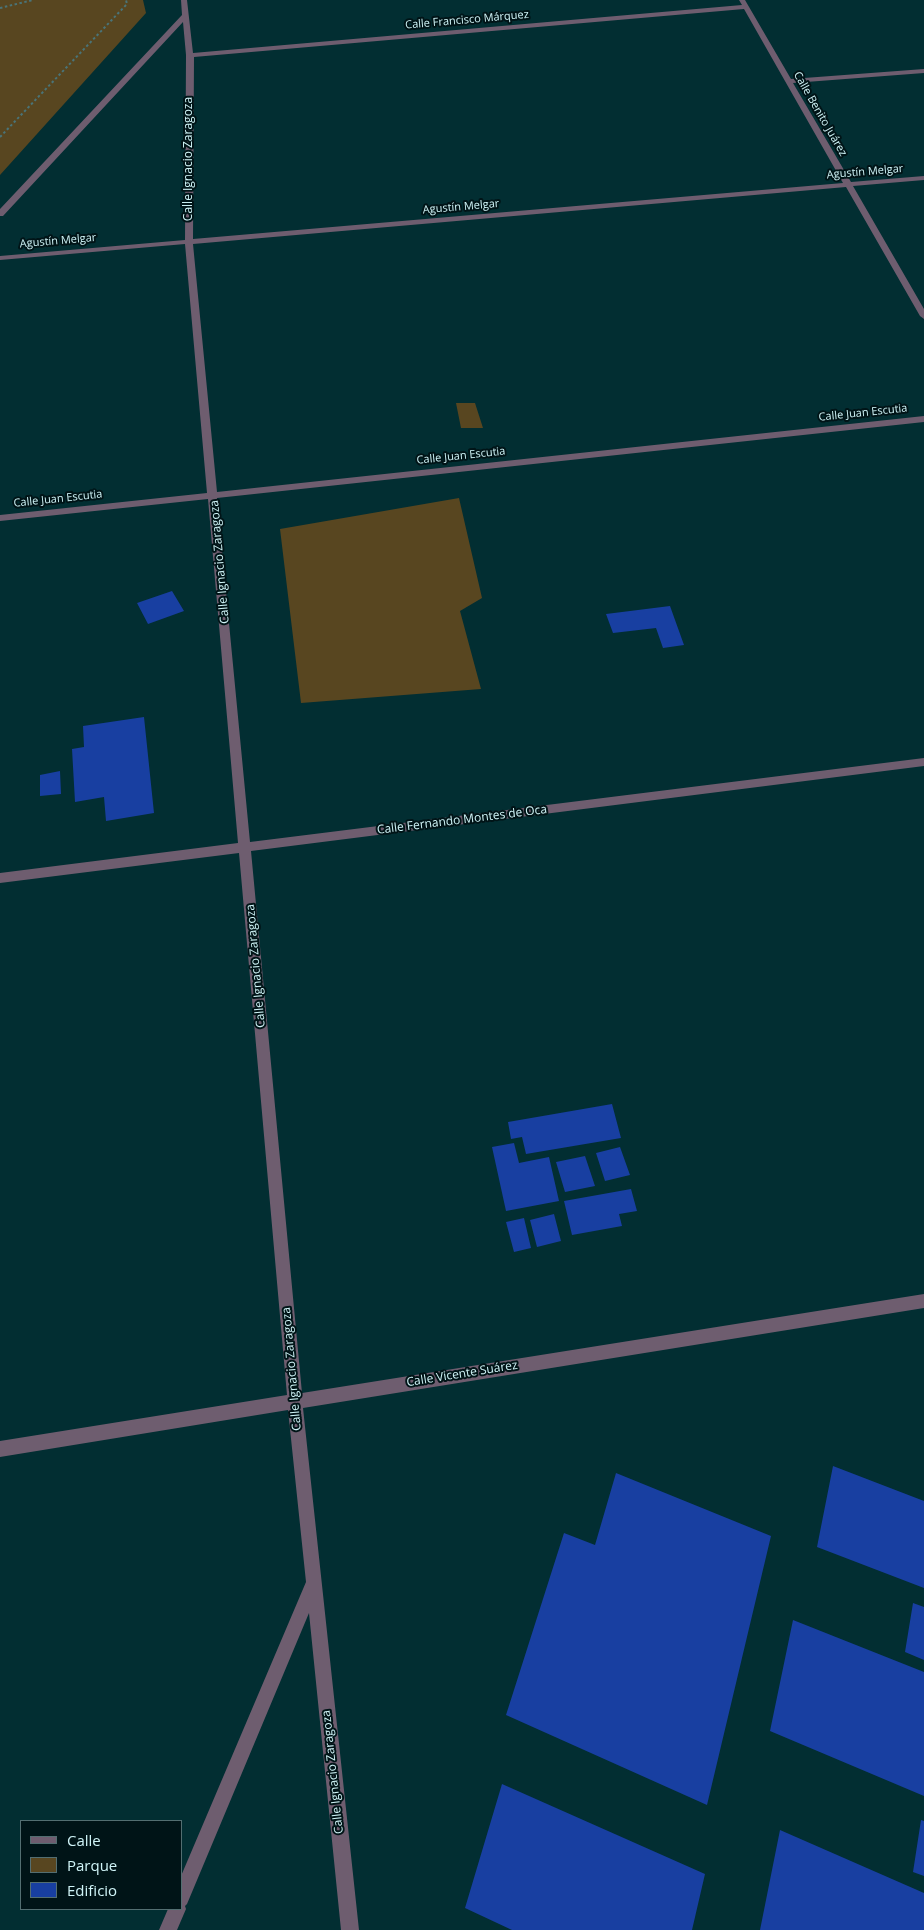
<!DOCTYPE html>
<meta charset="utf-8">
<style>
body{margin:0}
#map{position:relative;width:924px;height:1930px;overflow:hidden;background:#022e32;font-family:"Open Sans",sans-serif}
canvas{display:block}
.legend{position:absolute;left:20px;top:1820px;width:162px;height:90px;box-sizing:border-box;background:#001417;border:1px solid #536e71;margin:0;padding:6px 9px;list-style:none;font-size:15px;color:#cff4f7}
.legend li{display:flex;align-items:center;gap:10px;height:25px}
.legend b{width:25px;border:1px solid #536e71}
</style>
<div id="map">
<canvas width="924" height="1930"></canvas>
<ul class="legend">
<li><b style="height:6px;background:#6e5d6f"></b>Calle</li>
<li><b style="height:14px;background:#584620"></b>Parque</li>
<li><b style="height:14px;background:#183fa1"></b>Edificio</li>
</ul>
</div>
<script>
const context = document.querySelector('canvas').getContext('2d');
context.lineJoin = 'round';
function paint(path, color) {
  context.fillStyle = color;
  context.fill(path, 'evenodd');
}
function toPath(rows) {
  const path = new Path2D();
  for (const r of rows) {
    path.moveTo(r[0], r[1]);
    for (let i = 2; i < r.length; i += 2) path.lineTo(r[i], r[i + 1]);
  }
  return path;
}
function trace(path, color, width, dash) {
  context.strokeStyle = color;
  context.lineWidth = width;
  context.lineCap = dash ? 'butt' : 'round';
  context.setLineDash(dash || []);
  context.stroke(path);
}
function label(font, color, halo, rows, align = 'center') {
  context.font = font + ' "Open Sans",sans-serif';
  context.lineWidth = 4;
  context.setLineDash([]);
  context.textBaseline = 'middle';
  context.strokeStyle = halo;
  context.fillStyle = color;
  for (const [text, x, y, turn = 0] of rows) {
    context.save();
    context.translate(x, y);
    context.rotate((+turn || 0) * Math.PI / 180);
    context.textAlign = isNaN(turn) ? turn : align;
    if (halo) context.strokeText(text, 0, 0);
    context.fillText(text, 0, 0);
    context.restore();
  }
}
const green = toPath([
 [0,0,143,0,146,13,0,175],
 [456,403,475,403,483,428,461,428],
 [459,498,482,598,460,611,481,689,301,703,280,529]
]);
const building = toPath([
 [172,591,184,611,148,624,137,603],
 [670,606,684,645,663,648,656,628,613,633,606,614],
 [144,717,154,813,106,821,104,797,75,802,72,749,84,747,83,726],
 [60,771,61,794,40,796,40,775],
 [612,1104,621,1138,526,1154,522,1137,511,1139,508,1122],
 [514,1143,519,1163,549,1157,559,1201,506,1211,492,1147],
 [620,1147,630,1175,605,1181,596,1153],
 [585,1156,595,1186,565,1192,556,1162],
 [631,1189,637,1211,619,1214,622,1226,572,1235,564,1201],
 [554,1214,561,1241,537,1247,530,1220],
 [524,1218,531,1248,514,1252,506,1222],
 [833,1466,924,1501,924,1588,817,1547],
 [616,1473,771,1536,707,1805,506,1715,564,1533,595,1545],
 [913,1603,924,1607,924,1660,905,1652],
 [793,1620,924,1672,924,1796,770,1731],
 [502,1784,705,1874,692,1930,512,1930,465,1908],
 [921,1820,924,1821,924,1876,913,1872],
 [780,1830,924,1893,924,1930,760,1930]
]);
const path = toPath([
 [0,8,33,0],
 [0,137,127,4,126,0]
]);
const minor = toPath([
 [181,0,187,0,193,53,742,5,739,0,745,0,791,79,924,69,924,73,793,83,851,182,924,176,924,180,853,186,924,309,924,319,920,316,846,187,193,244,217,492,924,416,924,422,217,498,250,842,924,758,924,766,251,851,302,1393,924,1294,924,1308,303,1408,359,1930,341,1930,309,1613,187,1904,185,1906,186,1909,177,1930,159,1930,168,1909,181,1909,181,1876,306,1582,288,1410,0,1457,0,1441,287,1395,239,853,0,883,0,873,238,843,208,499,0,521,0,515,207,493,185,244,0,260,0,256,185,240,186,55,183,22,3,216,0,216,0,209,182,15,181,0],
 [744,9,843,183,193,239,194,57,744,9]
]);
const farStreetnames = [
 ["Calle Francisco Márquez",467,20,-5],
 ["Calle Benito Juárez",820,114,60],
 ["Agustín Melgar",865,172,-5],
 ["Agustín Melgar",461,207,-5],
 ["Agustín Melgar",58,241,-5],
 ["Calle Juan Escutia",863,413,-6],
 ["Calle Juan Escutia",461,456,-6],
 ["Calle Juan Escutia",58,499,-6]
];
const streetNames = [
 ["Calle Ignacio Zaragoza",189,159,-90],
 ["Calle Ignacio Zaragoza",220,562,-95],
 ["Calle Fernando Montes de Oca",462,820,-7],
 ["Calle Ignacio Zaragoza",256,966,-95],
 ["Calle Ignacio Zaragoza",292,1369,-95],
 ["Calle Vicente Suárez",462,1374,-9],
 ["Calle Ignacio Zaragoza",333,1772,-96]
];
paint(green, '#584620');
paint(building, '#183fa1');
trace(path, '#4a7478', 2, [2.5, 2.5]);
paint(minor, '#6e5d6f');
label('11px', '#cff4f7', '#001417', farStreetnames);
label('12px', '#cff4f7', '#001417', streetNames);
</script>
